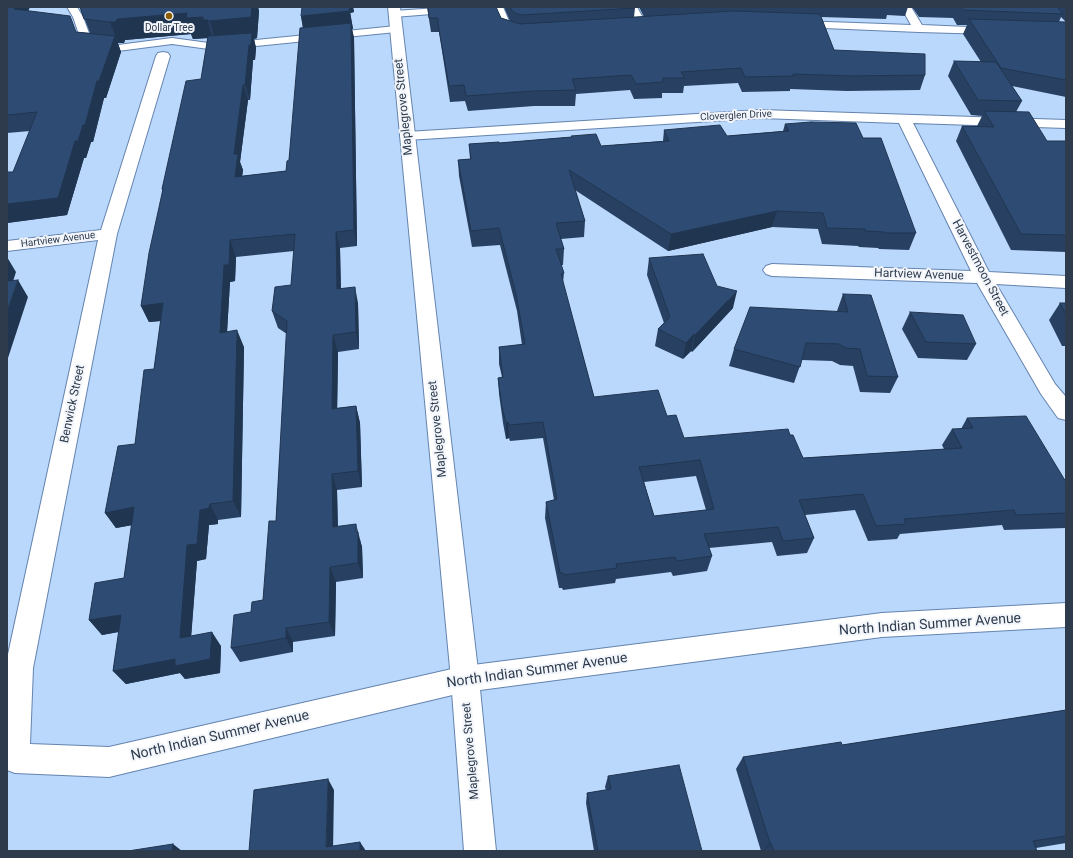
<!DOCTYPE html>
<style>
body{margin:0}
#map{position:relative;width:1073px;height:858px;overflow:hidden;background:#bad7fc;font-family:Roboto,sans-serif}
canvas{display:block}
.frame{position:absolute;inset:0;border:8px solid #2d3b4d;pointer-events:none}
</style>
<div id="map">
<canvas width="1073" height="858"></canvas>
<div class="frame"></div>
</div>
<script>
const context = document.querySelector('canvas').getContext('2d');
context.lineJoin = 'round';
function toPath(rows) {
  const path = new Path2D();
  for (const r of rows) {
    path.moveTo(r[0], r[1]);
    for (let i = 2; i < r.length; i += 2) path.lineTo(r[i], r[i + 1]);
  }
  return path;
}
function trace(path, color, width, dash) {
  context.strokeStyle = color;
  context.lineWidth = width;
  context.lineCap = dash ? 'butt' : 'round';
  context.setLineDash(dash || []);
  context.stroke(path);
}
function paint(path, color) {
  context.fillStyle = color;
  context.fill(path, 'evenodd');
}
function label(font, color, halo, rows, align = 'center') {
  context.font = font + ' Roboto,sans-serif';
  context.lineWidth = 4;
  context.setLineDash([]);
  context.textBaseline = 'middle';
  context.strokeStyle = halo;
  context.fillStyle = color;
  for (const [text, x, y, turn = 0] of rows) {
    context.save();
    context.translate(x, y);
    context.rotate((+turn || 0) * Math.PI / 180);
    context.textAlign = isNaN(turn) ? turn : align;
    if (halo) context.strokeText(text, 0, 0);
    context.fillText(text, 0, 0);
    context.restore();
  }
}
const lane = toPath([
 [67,7,77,7,83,17,92,41,118,45,172,38,216,44,396,26,401,29,396,32,216,50,172,44,118,51,83,46,73,17,67,7],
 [452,7,457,8,458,10,457,12,394,17,389,14,394,11,452,7],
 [493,7,503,7,512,28,523,32,524,34,523,36,519,37,503,32,493,7],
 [627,7,637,7,648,27,647,29,639,29,627,7],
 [901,7,911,7,922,25,991,28,996,31,991,34,919,32,800,27,795,24,800,21,911,25,901,7]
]);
const street = toPath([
 [163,52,168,53,170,56,117,234,33,668,30,744,109,747,465,666,882,613,1066,603,1066,627,882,637,465,692,109,777,15,773,7,770,7,659,98,240,7,251,7,241,101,230,156,56,158,53,163,52],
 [761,110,1066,120,1066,128,913,123,989,272,1066,276,1066,288,996,284,1055,384,1066,397,1066,420,1058,418,1041,394,977,283,772,276,766,274,763,270,766,266,772,264,971,271,899,123,761,118,407,140,402,139,400,136,402,133,407,132,761,110]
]);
const secondary = toPath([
 [388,7,400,7,479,679,496,851,464,851,451,679,388,7]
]);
const wall = toPath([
 [7,7,30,7,28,11,76,32,90,33,80,7,258,7,259,11,257,38,254,39,256,48,255,60,253,60,250,100,248,100,240,162,243,170,242,176,286,171,289,160,303,28,301,16,353,7,354,12,350,13,353,29,352,29,354,38,357,246,340,248,341,288,358,303,359,349,338,352,337,408,356,406,360,423,362,487,337,490,338,527,360,540,362,547,363,578,336,582,335,636,293,642,293,652,240,662,231,648,251,612,263,600,276,521,287,334,278,328,272,311,291,285,294,251,236,257,235,281,230,282,227,332,244,347,241,517,218,520,218,524,209,525,206,559,197,561,191,636,221,646,220,673,185,679,180,673,126,684,113,671,119,632,102,635,89,620,124,578,132,525,116,528,105,513,135,444,154,369,161,321,149,322,141,306,163,192,162,189,201,79,208,38,193,39,191,34,125,40,124,43,118,43,121,52,106,98,104,98,93,142,91,142,86,158,84,158,67,215,7,223,7,172,13,172,30,131,7,133],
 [427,7,496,7,501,18,510,21,504,7,634,7,635,8,634,17,644,17,639,7,908,7,905,16,887,15,886,19,821,17,834,50,925,75,920,90,847,91,790,89,790,91,742,92,738,83,684,86,683,93,662,93,662,98,634,99,630,90,576,94,575,106,534,106,468,111,465,101,450,102,439,32,431,32],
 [912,7,1066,7,1066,22,1061,17,1059,22,1066,22,1066,97,1012,86,1022,101,1016,112,1047,141,1066,141,1066,252,1011,250,956,141,962,126,977,126,982,116,971,115,948,76,954,61,981,62,963,34,967,25,957,25,953,18,919,17],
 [785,124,863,138,916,233,909,250,879,249,878,248,859,247,858,246,822,244,818,229,772,227,668,251,575,190,585,221,584,237,561,239,564,249,563,265,561,265,564,273,563,283,594,397,667,416,684,438,790,435,803,458,944,449,942,445,952,429,961,429,967,418,1066,482,1066,528,1004,530,1002,525,900,534,897,539,868,541,855,510,805,515,814,538,807,553,777,556,772,542,709,548,712,556,707,571,673,576,671,572,616,579,615,583,563,590,562,588,559,588,545,518,546,502,554,500,543,438,510,441,509,438,506,439,503,423,499,394,498,378,502,377,499,364,499,347,522,345,517,311,500,245,472,247,459,176,458,160,470,159,469,144,499,143,571,137,571,136,601,146,663,141,664,130,727,136,783,131],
 [696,476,706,510,654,516,644,482],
 [649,258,717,286,733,308,692,352,691,351,683,359,655,346,658,329,664,323,647,275],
 [843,294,898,377,890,393,860,392,853,366,840,365,832,361,802,360,794,383,729,366,734,349,837,311],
 [1060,303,1066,303,1066,346,1062,346,1049,320],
 [910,312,976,344,967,360,918,358,902,329],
 [1066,710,1066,843,1036,848,1037,851,761,851,736,769,743,757,842,745],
 [608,776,702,851,594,851,586,803,587,793,606,790,605,787]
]);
const shadedWall = toPath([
 [15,7,30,7,21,24,14,9],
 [252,7,258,7,259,11,257,38,254,39,256,48,255,60,253,60,250,100,245,85,216,42,210,21],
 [349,7,353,7,354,12,350,13],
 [350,11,353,29,352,29,354,38,357,246,354,230,304,34,301,16],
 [187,13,203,17,208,20,208,21,213,41,208,38,193,39,191,34,125,40,124,43,118,43,110,22,117,19],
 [115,36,121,52,106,98,104,98,93,142,91,142,86,158,84,158,67,215,7,223,7,204,97,81],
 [243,85,248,100,240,162,243,170,240,193,235,177,234,154],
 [777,211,772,227,668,251,671,234],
 [336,232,340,248,341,305,337,289],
 [230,240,236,257,235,281,230,282,226,349,220,333,224,265],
 [7,257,16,272,7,300],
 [18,280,28,297,7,361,7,311],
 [355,287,358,303,359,349,356,332],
 [737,291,733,308,692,352,695,335],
 [163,303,171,320,149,322,141,306],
 [237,330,244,347,241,517,233,501],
 [694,334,691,351,683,359,686,343],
 [333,335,338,352,337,425,332,409],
 [356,406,360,423,362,487,358,471],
 [508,422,509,438,506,439,506,423],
 [332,474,337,490,338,543,333,527],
 [210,504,218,520,218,524,209,525,206,559,197,561,190,652,180,638,187,545,200,510],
 [134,507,144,523,116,528,105,513],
 [356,524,362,547,363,578,358,563],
 [330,567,336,582,335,636,329,622],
 [121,615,133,629,102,635,89,620],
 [286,628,293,642,293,652,286,638],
 [212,632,221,646,220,673,185,679,180,673,126,684,113,671],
 [328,779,334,790,333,851,326,847],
 [360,842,366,851,360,851],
 [770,843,771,843,764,851,763,851],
 [173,844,182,851,172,851]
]);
const building = toPath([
 [7,7,15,7,14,9,70,16,76,32,115,36,99,81,97,81,85,125,83,125,78,141,75,141,58,198,7,204,7,172,13,172,37,112,7,115,7,7],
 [80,7,252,7,251,17,210,21,208,21,208,20,203,20,203,17,186,18,187,13,117,19,116,22,110,22,84,19,80,7],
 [302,7,349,7,350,11,301,16,302,7],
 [428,7,496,7,501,18,520,24,734,11,820,14,834,50,925,54,925,75,851,76,793,74,794,76,745,77,741,68,681,72,685,78,663,78,663,82,636,84,631,75,572,79,576,90,534,91,466,96,464,85,449,86,438,24,438,18,429,18,428,7],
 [510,7,634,7,635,8,521,15,513,12,510,7],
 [961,7,1057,7,1063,14,963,10,961,7],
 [969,19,1066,22,1066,80,1001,68,969,19],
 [351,23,354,230,336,232,337,289,355,287,356,332,333,335,332,409,356,406,358,471,332,474,333,527,356,524,356,532,358,532,358,563,330,567,329,622,286,628,286,638,231,648,234,615,251,612,252,602,263,600,269,521,276,521,287,321,272,311,275,287,291,285,295,234,230,240,229,265,224,265,220,333,237,330,233,501,210,504,209,508,200,510,197,544,187,545,180,638,212,632,210,659,175,666,175,659,113,671,121,615,89,620,95,583,124,578,134,507,105,513,118,446,135,444,144,370,154,369,163,303,141,306,149,253,163,189,162,189,186,81,201,79,208,36,252,33,251,45,249,45,245,85,243,85,234,154,238,154,235,177,286,171,287,161,289,160,300,28,351,23],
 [954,61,996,62,1022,101,978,100,954,61],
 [984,111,1029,112,1047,141,1066,141,1066,235,1021,234,962,126,994,127,984,111],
 [811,122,856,123,863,138,881,138,916,233,885,233,884,232,865,231,865,229,827,228,823,213,777,211,671,234,569,170,585,221,556,223,564,249,556,249,564,273,561,274,594,397,658,390,667,416,676,415,684,438,788,429,790,435,793,435,803,458,962,448,952,429,973,428,967,418,1026,416,1066,482,1066,513,1016,515,1014,510,904,519,906,524,876,526,863,494,799,500,814,538,783,541,778,527,704,534,712,556,677,561,675,557,616,564,617,568,564,575,563,573,560,573,546,502,557,499,543,422,509,425,508,422,506,423,502,407,498,378,503,377,499,347,525,344,516,294,499,228,471,231,458,160,471,159,469,144,499,142,499,143,572,137,571,136,596,134,601,146,669,141,664,130,720,125,727,136,789,131,785,124,811,122],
 [700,460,714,509,654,516,639,467,700,460],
 [703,254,717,286,737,291,695,335,694,334,686,343,658,329,670,317,649,258,703,254],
 [18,280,7,311,7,281,18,280],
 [843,294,871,295,898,377,867,376,860,349,846,348,839,344,806,343,800,367,734,349,750,307,848,312,843,294],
 [1060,303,1066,303,1066,315,1060,303],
 [910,312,963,315,976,344,926,342,910,312],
 [1066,710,1066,836,1033,841,1037,851,774,851,771,843,770,843,743,757,841,742,842,745,1066,710],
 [679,765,702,851,598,851,587,793,611,789,608,776,679,765],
 [328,779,326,847,360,842,360,851,249,851,254,790,328,779],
 [173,844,172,851,128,851,173,844]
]);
const markers = [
 [169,16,4,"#8c5e03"]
];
const farPoinames = [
 ["Dollar Tree",169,28]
];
const farStreetnames = [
 ["Cloverglen Drive",736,116,-3],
 ["Hartview Avenue",58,240,-7]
];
const streetNames = [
 ["Maplegrove Street",404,107,-96],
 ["Harvestmoon Street",980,268,62],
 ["Hartview Avenue",919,275,2],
 ["Benwick Street",73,404,-78],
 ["Maplegrove Street",438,429,-96],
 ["Maplegrove Street",471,751,-95]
];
const nearStreetnames = [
 ["North Indian Summer Avenue",930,625,-4],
 ["North Indian Summer Avenue",537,671,-8],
 ["North Indian Summer Avenue",220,736,-13]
];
trace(lane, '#6484af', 2);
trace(street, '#6484af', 2);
trace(secondary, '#6484af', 2);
paint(lane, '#fff');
paint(street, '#fff');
paint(secondary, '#fff');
paint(wall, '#284163');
paint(shadedWall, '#203550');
paint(building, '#2e4c73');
trace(building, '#203550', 1);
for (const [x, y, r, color] of markers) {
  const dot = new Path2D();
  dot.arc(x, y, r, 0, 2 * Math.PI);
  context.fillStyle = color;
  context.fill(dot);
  trace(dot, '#f2f5fa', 1.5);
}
label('10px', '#2d3b4d', '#f2f5fa', farPoinames);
label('10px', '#2d3b4d', '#f2f5fa', farStreetnames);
label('12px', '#2d3b4d', '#f2f5fa', streetNames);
label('14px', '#2d3b4d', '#f2f5fa', nearStreetnames);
</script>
